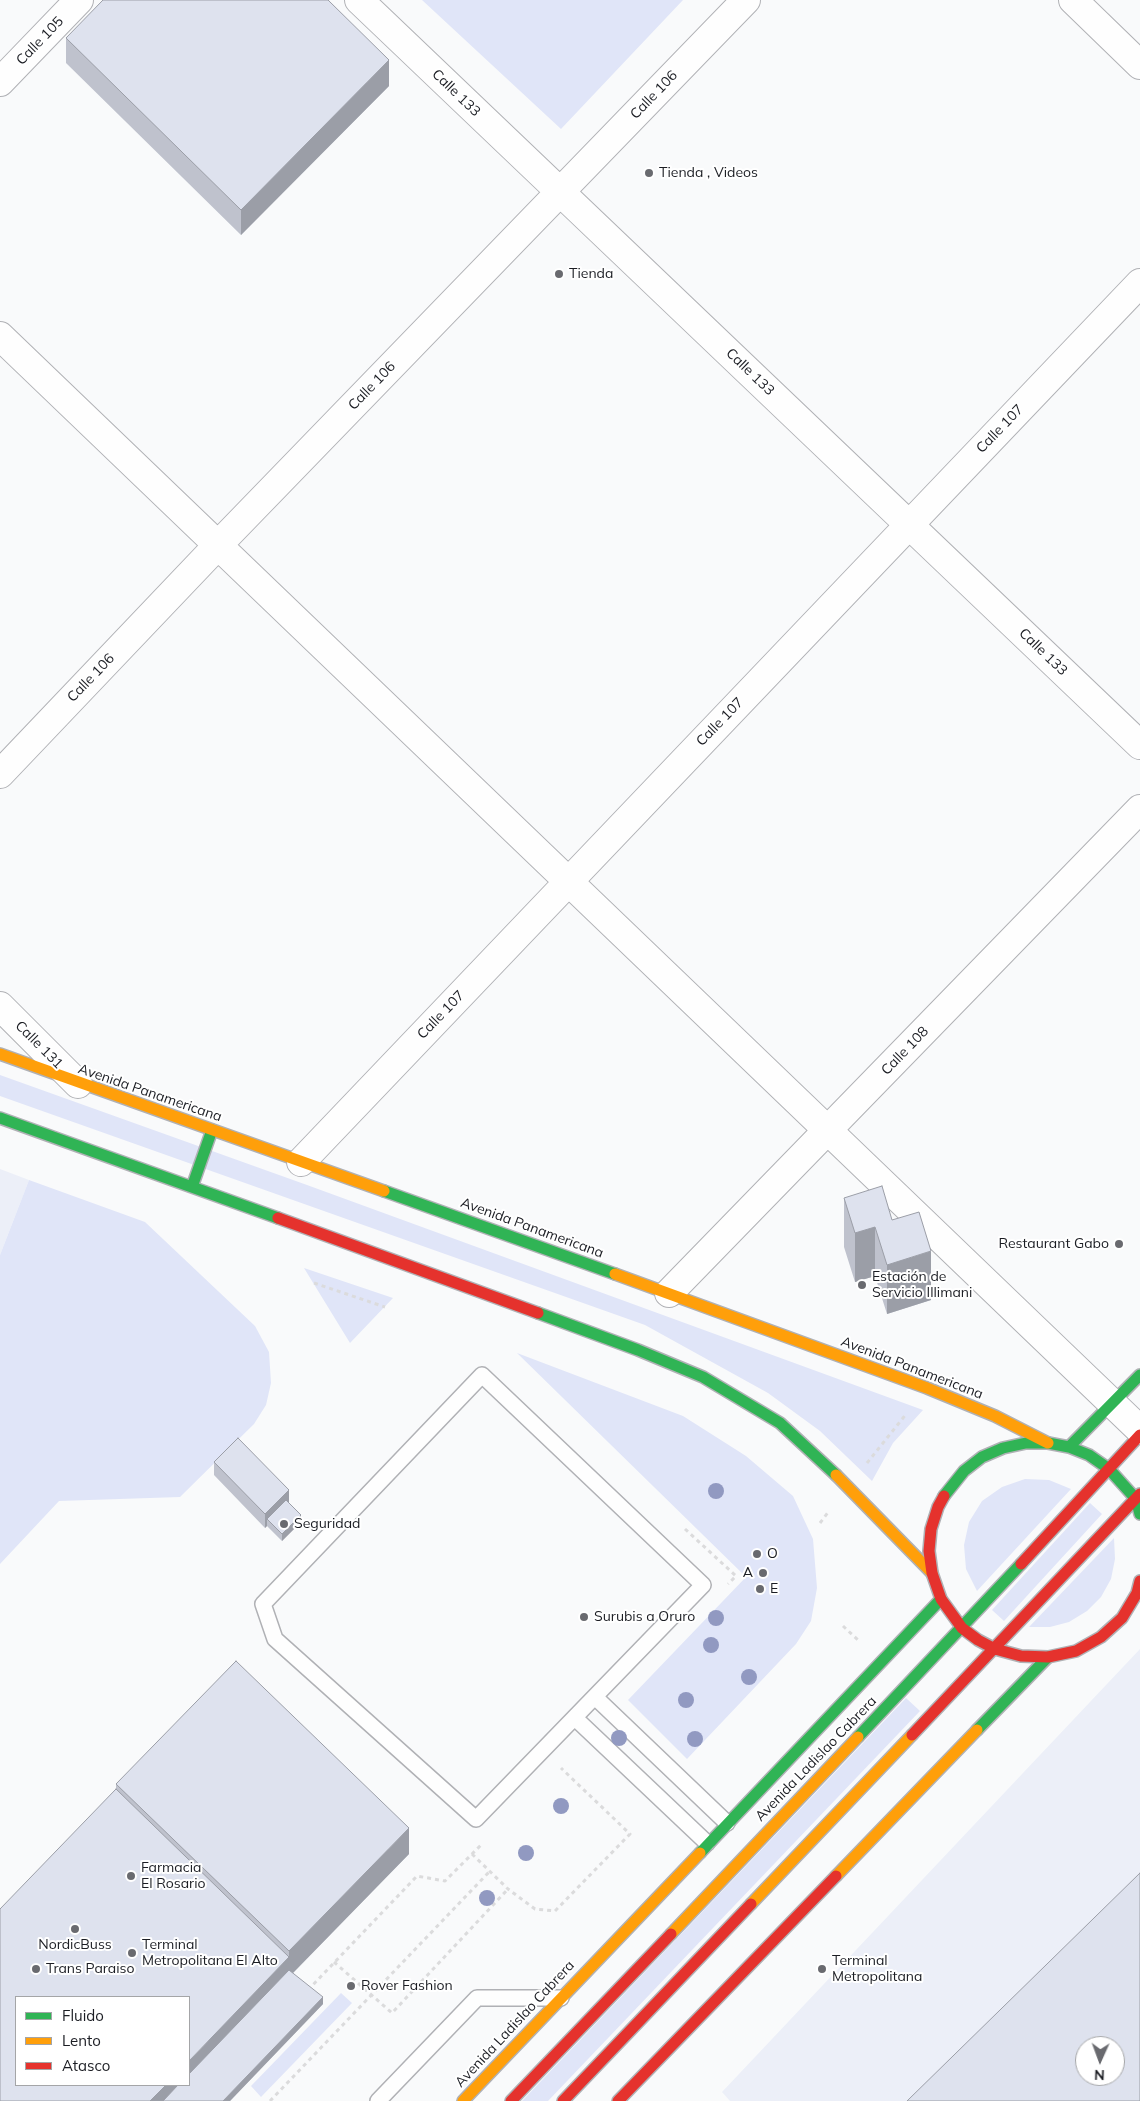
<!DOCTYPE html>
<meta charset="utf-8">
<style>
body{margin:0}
#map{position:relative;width:1140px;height:2101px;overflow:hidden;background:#f9fafb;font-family:Mulish,sans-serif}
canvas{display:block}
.legend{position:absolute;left:15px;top:1996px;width:175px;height:90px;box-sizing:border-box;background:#fff;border:1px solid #a4a5a7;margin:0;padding:6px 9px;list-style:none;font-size:15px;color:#1b1d23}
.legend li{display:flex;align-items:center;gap:10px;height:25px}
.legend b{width:25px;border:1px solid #a4a5a7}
.north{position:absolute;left:1075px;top:2036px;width:50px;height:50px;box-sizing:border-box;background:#fff;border:1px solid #a4a5a7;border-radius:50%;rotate:182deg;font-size:14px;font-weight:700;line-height:20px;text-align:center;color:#1b1d23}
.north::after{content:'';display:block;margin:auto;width:18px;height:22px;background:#696a6f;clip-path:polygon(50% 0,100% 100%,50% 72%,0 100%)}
</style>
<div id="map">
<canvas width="1140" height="2101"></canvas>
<ul class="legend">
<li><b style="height:6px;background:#30b455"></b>Fluido</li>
<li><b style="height:6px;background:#ff9f0a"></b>Lento</li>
<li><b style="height:6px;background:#e5322d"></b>Atasco</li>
</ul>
<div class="north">N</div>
</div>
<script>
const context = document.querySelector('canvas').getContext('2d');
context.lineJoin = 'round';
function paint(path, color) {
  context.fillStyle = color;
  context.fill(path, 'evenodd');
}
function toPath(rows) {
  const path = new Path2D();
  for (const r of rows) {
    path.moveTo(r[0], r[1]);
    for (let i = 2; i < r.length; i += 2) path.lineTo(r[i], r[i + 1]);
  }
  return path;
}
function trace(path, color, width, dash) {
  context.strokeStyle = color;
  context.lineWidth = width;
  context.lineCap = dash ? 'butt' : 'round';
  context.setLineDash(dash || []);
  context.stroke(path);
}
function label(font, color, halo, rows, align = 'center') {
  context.font = font + ' Mulish,sans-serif';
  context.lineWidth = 4;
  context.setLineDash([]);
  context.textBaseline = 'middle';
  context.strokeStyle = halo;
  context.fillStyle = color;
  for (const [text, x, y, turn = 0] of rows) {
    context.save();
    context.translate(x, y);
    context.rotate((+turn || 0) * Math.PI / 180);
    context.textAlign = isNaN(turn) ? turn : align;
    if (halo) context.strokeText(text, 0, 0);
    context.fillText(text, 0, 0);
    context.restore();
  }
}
const built = toPath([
 [0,1169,29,1180,0,1255],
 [1140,1649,1140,2101,730,2101,722,2092],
 [1085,2046,1115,2046,1115,2076,1085,2076]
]);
const green = toPath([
 [422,0,683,0,561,129],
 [0,1075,307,1185,923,1410,893,1443,872,1481,820,1431,768,1393,645,1325,0,1096],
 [29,1180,145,1222,255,1326,269,1352,271,1383,266,1405,254,1424,180,1497,59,1501,0,1564,0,1255],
 [304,1268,393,1298,350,1343],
 [517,1353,683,1416,746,1456,793,1496,813,1539,817,1588,811,1621,796,1644,687,1759,628,1700,746,1577],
 [1025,1479,1049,1480,1071,1489,977,1591,966,1569,964,1545,969,1522,982,1501,1002,1487],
 [1090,1503,1102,1514,1004,1621,992,1610],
 [1114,1538,1115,1559,1111,1579,1101,1597,1087,1611,1069,1622,1050,1627,1029,1627],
 [906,1698,920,1711,548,2101,522,2101],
 [341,1993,352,2003,261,2097,251,2086]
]);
const path = toPath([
 [314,1283,385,1307],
 [867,1463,907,1413],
 [820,1523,829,1511],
 [685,1529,736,1576,728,1584],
 [843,1626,859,1641],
 [472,1854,508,1889,535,1909,555,1911,630,1834,561,1768],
 [334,1962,392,2013,508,1889],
 [308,1990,417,1876,445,1881,482,1844],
 [270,2101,490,1871]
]);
const lane = toPath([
 [482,1375,703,1585,476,1819,275,1639,263,1604,482,1375],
 [595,1697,727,1823],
 [575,1718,707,1843],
 [378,2101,477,1998,561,1998]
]);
const street = toPath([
 [359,0,1140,745],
 [1073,0,1140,65],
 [0,82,79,0],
 [0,336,1140,1430],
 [0,774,218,545,746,0],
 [0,1006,78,1084],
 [301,1162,1140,283],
 [669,1293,1140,809]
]);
const fast = toPath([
 [0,1118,278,1218],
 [192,1187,212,1130],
 [384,1191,615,1274],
 [538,1313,638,1350,703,1377,780,1423,836,1475],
 [1069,1447,1140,1375],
 [944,1496,964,1471,982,1457,1003,1448,1026,1443,1048,1443,1069,1447,1089,1455,1109,1469,1136,1499,1140,1514],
 [977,1730,1048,1657],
 [858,1737,1021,1564],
 [700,1853,941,1599]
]);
const slow = toPath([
 [0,1054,384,1191],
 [615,1274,927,1388,995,1416,1048,1443],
 [836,1475,932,1573],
 [836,1876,977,1730],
 [751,1904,912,1735],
 [671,1934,858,1737],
 [463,2101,700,1853]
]);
const jam = toPath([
 [278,1218,538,1313],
 [944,1496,938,1507,931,1529,929,1551,932,1573,941,1599,962,1628,978,1640,995,1649,1021,1656,1048,1657,1076,1651,1101,1637,1122,1618,1137,1593,1140,1581],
 [1021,1564,1140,1435],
 [912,1735,1140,1494],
 [511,2101,671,1934],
 [563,2101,751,1904],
 [618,2101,836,1876]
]);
const trees = [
 [716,1491],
 [716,1618],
 [711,1645],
 [749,1677],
 [686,1700],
 [619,1738],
 [695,1739],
 [561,1806],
 [526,1853],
 [487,1898]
];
const wall = toPath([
 [66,38,389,86,241,235,66,63],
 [844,1198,892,1220,931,1300,887,1314,875,1276,855,1282,844,1247],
 [214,1462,289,1504,301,1522,282,1541,267,1526,265,1528,214,1475],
 [116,1784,409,1854,293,1973,323,2004,230,2101,116,1789]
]);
const shadedWall = toPath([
 [389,60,389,86,241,235,241,210],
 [875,1227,875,1276,855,1282,855,1233],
 [931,1251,931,1300,887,1314,887,1265],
 [289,1490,289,1504,267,1519,267,1526,265,1528,265,1514],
 [301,1515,301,1522,282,1541,282,1534],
 [409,1828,409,1854,289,1977,289,1951],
 [289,1957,289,1977,189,2081,189,2061],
 [323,1997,323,2004,230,2101,223,2101],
 [166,2085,185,2085,169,2101,150,2101]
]);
const building = toPath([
 [103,0,328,0,389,60,241,210,66,38,103,0],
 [882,1186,892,1220,919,1212,931,1251,887,1265,875,1227,855,1233,844,1198,882,1186],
 [238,1438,289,1490,265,1514,214,1462,238,1438],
 [286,1500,301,1515,282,1534,267,1519,286,1500],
 [236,1661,409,1828,289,1951,116,1784,236,1661],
 [116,1789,289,1957,189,2061,189,1997,16,1997,16,2085,166,2085,150,2101,0,2101,0,1909,116,1789],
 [1140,1873,1140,2101,907,2101,1140,1873],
 [1085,2046,1115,2046,1115,2076,1085,2076,1085,2046],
 [289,1970,323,1997,223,2101,163,2101,178,2085,189,2085,189,2074,289,1970]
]);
const markers = [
 [649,173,5,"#696a6f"],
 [559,274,5,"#696a6f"],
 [1119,1244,5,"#696a6f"],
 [862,1285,5,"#696a6f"],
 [284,1524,5,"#696a6f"],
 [757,1554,5,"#696a6f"],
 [763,1573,5,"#696a6f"],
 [760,1589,5,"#696a6f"],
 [584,1617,5,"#696a6f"],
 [131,1876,5,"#696a6f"],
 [75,1929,5,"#696a6f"],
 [132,1953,5,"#696a6f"],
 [36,1969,5,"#696a6f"],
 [822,1969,5,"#696a6f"],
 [351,1986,5,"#696a6f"]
];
const streetNames = [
 ["Calle 105",40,41,-46],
 ["Calle 133",456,93,44],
 ["Calle 106",654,95,-46],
 ["Calle 133",750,372,44],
 ["Calle 106",372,386,-46],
 ["Calle 107",1000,429,-46],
 ["Calle 133",1043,652,44],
 ["Calle 106",91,678,-46],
 ["Calle 107",720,722,-46],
 ["Calle 107",441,1015,-46],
 ["Calle 131",39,1045,45],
 ["Calle 108",905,1051,-46],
 ["Avenida Panamericana",150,1093,19],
 ["Avenida Panamericana",532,1228,20],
 ["Avenida Panamericana",912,1368,21],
 ["Avenida Ladislao Cabrera",816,1759,-46],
 ["Avenida Ladislao Cabrera",515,2024,-47]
];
const poiNames = [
 ["Tienda , Videos",659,173],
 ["Tienda",569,274],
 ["Restaurant Gabo",1109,1244,"right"],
 ["Estación de",872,1277],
 ["Servicio Illimani",872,1293],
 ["Seguridad",294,1524],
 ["O",767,1554],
 ["A",753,1573,"right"],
 ["E",770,1589],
 ["Surubis a Oruro",594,1617],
 ["Farmacia",141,1868],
 ["El Rosario",141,1884],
 ["NordicBuss",75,1945,"center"],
 ["Terminal",142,1945],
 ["Metropolitana El Alto",142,1961],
 ["Terminal",832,1961],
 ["Metropolitana",832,1977],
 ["Trans Paraiso",46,1969],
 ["Rover Fashion",361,1986]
];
paint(built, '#eceff8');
paint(green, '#e0e5f8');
trace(lane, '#b0b1b5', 18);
trace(street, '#b0b1b5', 30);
trace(fast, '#b0b1b5', 14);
trace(slow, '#b0b1b5', 14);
trace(jam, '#b0b1b5', 14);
trace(path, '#dbdbdc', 3, [4, 4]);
trace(lane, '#fefefe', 15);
trace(street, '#fefefe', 28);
trace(fast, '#30b455', 11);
trace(slow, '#ff9f0a', 11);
trace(jam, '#e5322d', 11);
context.fillStyle = '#9199c1';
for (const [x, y] of trees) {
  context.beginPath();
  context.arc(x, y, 8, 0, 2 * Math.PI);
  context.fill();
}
paint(wall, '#bfc2cd');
paint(shadedWall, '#9b9ea7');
paint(building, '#dee2ee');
trace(building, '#9b9ea7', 1);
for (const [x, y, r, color] of markers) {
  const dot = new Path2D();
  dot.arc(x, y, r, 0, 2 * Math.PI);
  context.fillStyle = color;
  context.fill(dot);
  trace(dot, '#fff', 2);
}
label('14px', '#1b1d23', '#fff', streetNames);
label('14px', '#1b1d23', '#fff', poiNames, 'left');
</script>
